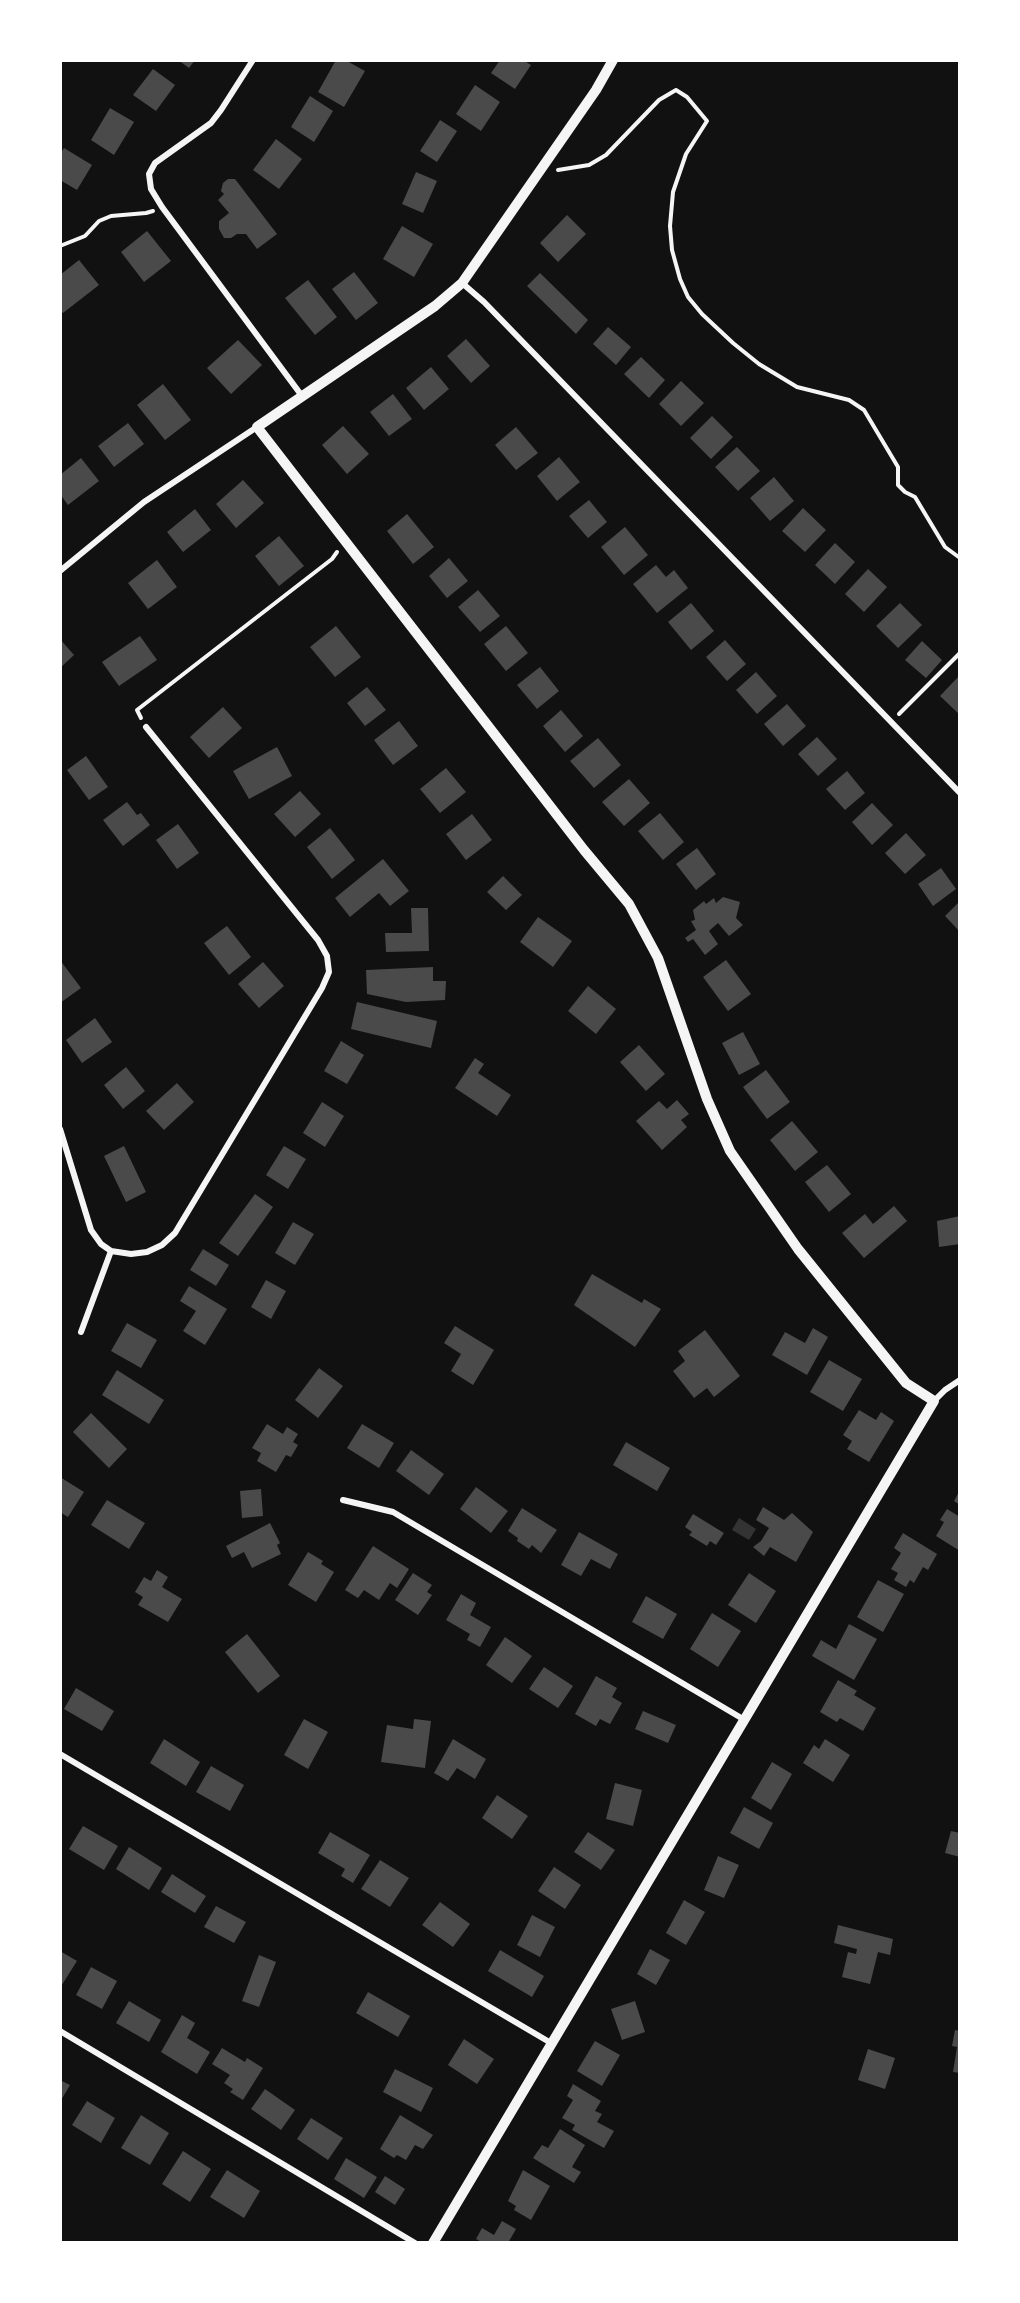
<!DOCTYPE html>
<style>
body{margin:0}
#map{position:relative;width:1020px;height:2303px;overflow:hidden;background:#111;font-family:Inter,sans-serif}
canvas{display:block}
.frame{position:absolute;inset:0;border:62px solid #fff;pointer-events:none}
</style>
<div id="map">
<canvas width="1020" height="2303"></canvas>
<div class="frame"></div>
</div>
<script>
const context = document.querySelector('canvas').getContext('2d');
context.lineJoin = 'round';
function paint(path, color) {
  context.fillStyle = color;
  context.fill(path, 'evenodd');
}
function toPath(rows) {
  const path = new Path2D();
  for (const r of rows) {
    path.moveTo(r[0], r[1]);
    for (let i = 2; i < r.length; i += 2) path.lineTo(r[i], r[i + 1]);
  }
  return path;
}
function trace(path, color, width, dash) {
  context.strokeStyle = color;
  context.lineWidth = width;
  context.lineCap = dash ? 'butt' : 'round';
  context.setLineDash(dash || []);
  context.stroke(path);
}
const water = toPath([
 [739,1518,756,1529,749,1540,732,1530]
]);
const building = toPath([
 [178,60,195,60,189,68],
 [336,60,345,60,365,71,344,107,318,92],
 [500,60,523,60,531,65,515,89,491,73],
 [153,69,175,85,156,111,133,95],
 [475,85,500,102,481,131,456,114],
 [310,96,333,111,314,142,291,127],
 [110,108,134,122,114,155,91,140],
 [440,120,457,131,437,162,420,151],
 [276,139,302,159,279,189,253,170],
 [64,148,92,165,77,190,60,180,60,154],
 [416,172,437,181,423,213,402,204],
 [228,179,235,179,277,234,257,249,246,234,237,234,231,238,224,238,219,229,219,221,229,213,218,200,224,194,221,191,223,183],
 [567,215,586,234,558,262,540,243],
 [402,226,433,244,414,277,383,259],
 [147,231,171,261,144,282,121,252],
 [79,260,99,285,63,313,60,309,60,275],
 [354,272,378,303,356,320,332,289],
 [540,273,588,320,576,334,527,286],
 [308,280,337,317,315,335,285,298],
 [608,327,631,347,616,365,593,344],
 [466,339,490,366,471,383,447,356],
 [238,340,262,365,231,394,207,368],
 [641,357,665,380,649,398,624,374],
 [431,367,449,389,424,410,406,388],
 [681,381,704,403,681,426,659,404],
 [163,384,191,420,165,440,137,405],
 [393,394,412,419,389,436,370,412],
 [712,416,733,437,711,459,690,438],
 [128,423,144,444,114,467,98,446],
 [343,426,369,454,347,474,322,445],
 [516,427,538,453,516,470,495,445],
 [737,447,760,471,738,491,715,467],
 [559,457,580,482,557,501,537,476],
 [81,458,99,481,68,505,60,494,60,475],
 [774,477,794,501,770,521,750,498],
 [243,480,264,503,236,528,216,504],
 [589,500,607,522,588,538,569,516],
 [803,508,826,530,805,552,782,531],
 [195,509,211,530,183,552,167,532],
 [407,514,434,547,413,564,387,531],
 [625,527,648,555,624,575,601,547],
 [279,536,304,566,279,586,255,556],
 [835,543,855,562,835,584,815,565],
 [449,558,468,581,447,598,429,576],
 [157,560,177,587,148,609,128,583],
 [656,565,666,577,674,570,688,588,657,613,633,584],
 [868,569,887,587,864,612,845,594],
 [478,590,500,616,480,632,458,607],
 [691,603,714,631,691,650,668,622],
 [900,603,922,625,898,648,876,626],
 [336,626,361,657,335,677,310,647],
 [506,626,528,653,506,671,484,644],
 [140,636,157,660,119,686,102,662],
 [60,639,74,655,60,668],
 [725,640,746,664,727,681,706,657],
 [922,641,942,660,926,678,905,660],
 [540,667,559,691,537,709,517,685],
 [756,672,777,696,757,714,736,690],
 [958,677,960,679,960,715,940,696],
 [367,687,386,710,365,726,347,703],
 [787,704,806,726,783,746,764,724],
 [223,707,242,728,209,758,190,737],
 [561,710,583,736,565,752,543,726],
 [399,721,418,746,393,765,374,740],
 [817,737,837,759,818,776,798,754],
 [598,738,621,765,594,788,570,761],
 [277,747,292,776,249,799,233,771],
 [86,756,108,787,89,800,67,770],
 [446,768,466,792,440,813,420,789],
 [847,771,865,793,845,810,826,789],
 [629,779,650,803,624,826,602,802],
 [300,791,321,814,295,837,274,814],
 [127,802,137,815,141,813,150,825,123,846,103,820],
 [872,803,893,825,872,845,852,822],
 [660,813,684,842,663,860,638,831],
 [472,814,492,840,466,860,446,834],
 [178,824,199,853,177,869,156,840],
 [330,828,355,860,332,879,307,847],
 [906,833,926,855,905,874,885,853],
 [697,848,716,874,696,890,676,864],
 [383,859,409,891,390,906,379,893,350,917,335,898],
 [941,868,956,889,933,906,918,884],
 [503,876,522,895,506,910,487,892],
 [723,897,740,902,736,918,743,925,729,936,718,923,709,931,718,944,705,955,693,939,688,942,685,938,696,930,691,921,695,920,693,910,704,901,706,904,714,898,716,903],
 [960,901,960,932,945,916],
 [411,908,428,908,429,951,386,952,385,933,412,933],
 [538,917,572,941,553,967,520,942],
 [227,926,251,957,229,975,204,943],
 [60,960,81,988,60,1003],
 [726,960,751,994,728,1011,703,977],
 [263,962,284,986,259,1008,238,984],
 [433,967,433,981,446,981,445,1000,406,1002,367,994,366,970],
 [588,986,616,1009,596,1034,568,1011],
 [357,1002,437,1021,431,1048,351,1029],
 [95,1018,112,1042,82,1063,66,1040],
 [743,1032,760,1064,739,1075,722,1043],
 [341,1041,364,1055,347,1084,324,1071],
 [639,1045,665,1074,646,1091,620,1062],
 [475,1058,484,1064,478,1073,511,1095,497,1116,455,1088],
 [126,1067,145,1091,123,1109,104,1085],
 [766,1070,790,1102,767,1119,743,1087],
 [177,1083,194,1102,164,1130,146,1111],
 [677,1100,689,1114,681,1120,687,1127,662,1150,636,1121,659,1101,667,1109],
 [322,1102,344,1116,325,1147,303,1133],
 [792,1121,818,1152,795,1171,770,1140],
 [124,1146,146,1192,126,1202,104,1156],
 [284,1146,306,1159,288,1189,266,1175],
 [827,1165,851,1194,829,1212,805,1182],
 [255,1194,273,1207,238,1256,219,1243],
 [894,1206,907,1221,864,1258,842,1233,865,1214,873,1224],
 [960,1216,960,1244,939,1247,937,1221],
 [293,1222,314,1234,295,1265,275,1253],
 [203,1249,229,1265,216,1286,190,1270],
 [592,1274,642,1303,644,1299,661,1309,635,1347,574,1305],
 [266,1280,286,1291,271,1319,251,1307],
 [189,1286,227,1309,205,1345,183,1331,196,1311,180,1301],
 [127,1323,157,1340,141,1368,111,1351],
 [455,1326,494,1350,473,1385,451,1371,461,1354,444,1343],
 [813,1328,828,1337,807,1375,772,1355,785,1332,805,1343],
 [705,1330,740,1376,714,1397,707,1388,694,1398,673,1371,685,1361,678,1351],
 [829,1360,862,1379,843,1411,810,1392],
 [319,1368,343,1386,318,1418,295,1400],
 [117,1370,164,1400,149,1424,102,1395],
 [859,1410,876,1420,881,1412,894,1421,869,1462,847,1449,852,1441,843,1435],
 [91,1413,127,1449,109,1468,73,1432],
 [267,1424,283,1434,287,1427,298,1434,293,1442,298,1445,291,1457,286,1455,276,1472,257,1461,261,1453,252,1448],
 [362,1424,394,1443,379,1468,347,1448],
 [626,1442,670,1468,657,1491,613,1465],
 [411,1450,444,1474,429,1495,396,1471],
 [60,1477,84,1492,68,1517,60,1512],
 [476,1487,508,1511,491,1533,460,1509],
 [261,1489,263,1516,242,1518,240,1491],
 [960,1490,960,1505,954,1501],
 [107,1500,145,1523,129,1549,91,1525],
 [763,1507,784,1520,792,1513,813,1532,796,1562,770,1547,764,1556,753,1547,761,1541,769,1528,756,1520],
 [522,1508,557,1530,541,1553,532,1545,529,1549,517,1541,518,1538,508,1531],
 [947,1509,960,1517,960,1551,936,1536,944,1522,940,1520],
 [693,1514,724,1533,716,1545,710,1541,707,1546,689,1535,692,1532,685,1527],
 [270,1523,280,1543,277,1545,281,1554,252,1568,244,1552,232,1558,226,1546],
 [579,1532,618,1554,610,1569,591,1559,581,1576,561,1565],
 [903,1533,937,1554,928,1570,923,1567,914,1583,910,1580,906,1587,894,1580,898,1573,891,1569,901,1553,894,1548],
 [373,1546,409,1569,397,1588,390,1583,379,1600,364,1590,358,1598,345,1590],
 [308,1552,323,1561,321,1564,334,1572,316,1602,288,1585],
 [157,1570,168,1577,162,1587,182,1599,168,1622,138,1605,143,1597,135,1592,144,1577,151,1581],
 [413,1573,432,1585,427,1592,432,1595,418,1615,395,1600],
 [749,1573,776,1591,756,1623,728,1605],
 [878,1580,904,1594,883,1632,857,1617],
 [461,1594,476,1603,470,1615,491,1627,480,1647,467,1640,470,1634,446,1620],
 [646,1596,677,1614,663,1639,632,1622],
 [712,1613,741,1631,718,1667,690,1649],
 [849,1624,877,1639,854,1680,812,1656,821,1640,836,1649],
 [247,1634,280,1676,258,1693,225,1652],
 [505,1637,532,1656,512,1683,486,1665],
 [544,1667,573,1686,558,1708,529,1689],
 [596,1676,617,1688,612,1697,622,1703,610,1724,600,1719,596,1726,575,1714],
 [838,1680,857,1691,854,1695,876,1708,863,1731,840,1718,837,1722,820,1712],
 [76,1688,114,1711,102,1731,64,1709],
 [643,1711,676,1725,668,1743,635,1729],
 [304,1719,328,1732,308,1769,284,1755],
 [414,1719,431,1721,425,1768,381,1762,387,1725,413,1729],
 [164,1739,200,1762,186,1786,150,1763],
 [453,1739,486,1759,475,1779,457,1768,448,1781,434,1773],
 [825,1739,850,1755,833,1782,803,1763,814,1745,819,1749],
 [772,1762,792,1774,771,1810,751,1798],
 [211,1766,244,1785,230,1811,196,1792],
 [615,1783,642,1790,633,1826,606,1819],
 [497,1795,528,1816,512,1839,482,1818],
 [744,1807,773,1823,759,1849,730,1833],
 [83,1826,118,1846,104,1870,69,1849],
 [951,1831,960,1833,960,1857,945,1853],
 [330,1832,370,1855,353,1883,341,1876,345,1869,318,1853],
 [588,1832,615,1850,601,1870,574,1852],
 [129,1847,162,1868,149,1890,116,1869],
 [718,1856,739,1865,724,1898,704,1890],
 [380,1860,409,1878,390,1907,361,1889],
 [554,1867,581,1885,565,1909,538,1891],
 [172,1874,206,1896,195,1913,161,1892],
 [684,1900,705,1912,686,1945,666,1933],
 [440,1902,470,1924,453,1947,422,1925],
 [216,1906,246,1922,234,1943,204,1927],
 [532,1915,555,1927,540,1957,517,1945],
 [838,1925,893,1939,890,1955,878,1952,870,1984,842,1977,848,1952,856,1954,857,1949,834,1943],
 [650,1949,670,1960,656,1985,637,1974],
 [500,1950,544,1976,532,1997,488,1971],
 [60,1951,77,1961,60,1988],
 [259,1955,276,1962,259,2007,242,2001],
 [91,1967,117,1981,102,2009,76,1995],
 [368,1992,410,2016,398,2037,356,2013],
 [129,2001,161,2020,149,2042,116,2023],
 [635,2001,645,2032,622,2040,611,2009],
 [182,2015,195,2023,187,2038,210,2052,197,2074,161,2052],
 [955,2030,960,2031,960,2073,953,2072,957,2047,952,2046],
 [464,2039,494,2059,477,2084,448,2065],
 [595,2041,620,2055,602,2086,577,2071],
 [222,2048,245,2062,247,2058,263,2068,243,2100,230,2092,233,2089,224,2083,230,2075,212,2064],
 [868,2049,895,2058,885,2089,858,2080],
 [395,2069,433,2088,421,2112,383,2092],
 [60,2080,70,2085,60,2102],
 [573,2084,601,2101,595,2111,602,2114,597,2122,614,2131,604,2148,572,2130,575,2125,562,2118,573,2100,567,2096],
 [265,2089,295,2110,281,2130,251,2109],
 [87,2101,115,2118,101,2143,72,2125],
 [141,2115,169,2133,150,2165,121,2148],
 [400,2115,433,2135,423,2149,415,2145,406,2160,397,2155,394,2158,380,2149],
 [311,2118,343,2138,328,2160,297,2139],
 [560,2129,585,2145,572,2167,581,2172,574,2183,533,2158,542,2145,548,2148],
 [183,2151,211,2169,190,2202,162,2184],
 [346,2158,377,2177,364,2198,334,2179],
 [227,2170,260,2191,244,2218,210,2197],
 [523,2170,550,2186,531,2220,514,2210,516,2206,508,2201],
 [385,2176,405,2189,395,2205,375,2192],
 [502,2221,516,2229,508,2243,483,2243,476,2239,482,2228,494,2235]
]);
const path = toPath([
 [558,170,589,165,606,155,659,100,676,90,687,97,707,121,686,154,673,192,670,226,672,250,680,279,688,297,702,314,733,343,759,364,797,387,849,400,864,410,898,467,898,485,905,492,915,497,945,547,960,558],
 [60,246,85,236,99,221,111,216,146,213,153,211],
 [899,714,960,653],
 [141,718,137,710,332,559,337,552]
]);
const minor = toPath([
 [253,60,221,110,211,123,155,163,149,174,151,189,162,207,302,396],
 [462,283,484,302,960,793],
 [60,571,144,502,257,427],
 [60,1129,91,1230,101,1244,111,1251],
 [81,1332,111,1251,131,1254,147,1252,162,1245,175,1233,322,988,329,972,327,956,318,940,146,727],
 [934,1401,945,1390,960,1380],
 [343,1500,393,1512,743,1719],
 [60,1754,551,2043],
 [60,2031,415,2243]
]);
const tertiary = toPath([
 [433,2243,934,1401,906,1383,798,1249,730,1151,707,1099,658,958,629,904,584,850,257,427,435,306,462,283,596,90,613,60]
]);
paint(water, '#333');
paint(building, '#4a4a4a');
trace(path, '#f5f5f5', 4);
trace(minor, '#f5f5f5', 6);
trace(tertiary, '#f5f5f5', 10);
</script>
